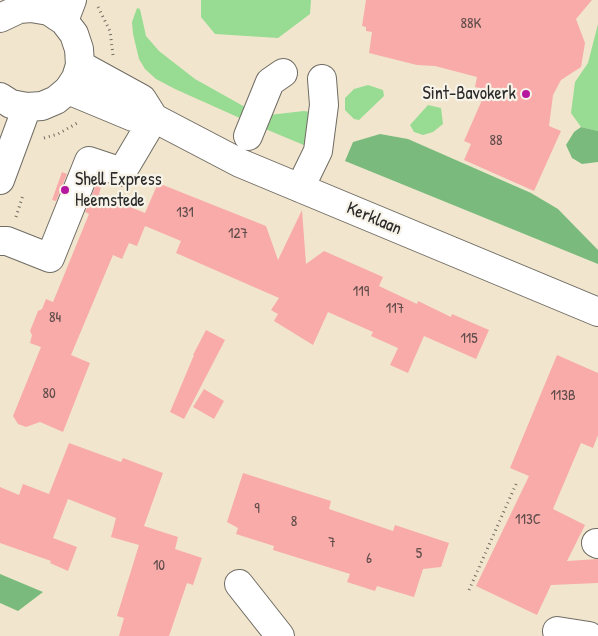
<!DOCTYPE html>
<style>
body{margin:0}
canvas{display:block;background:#f1e6cd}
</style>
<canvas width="598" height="636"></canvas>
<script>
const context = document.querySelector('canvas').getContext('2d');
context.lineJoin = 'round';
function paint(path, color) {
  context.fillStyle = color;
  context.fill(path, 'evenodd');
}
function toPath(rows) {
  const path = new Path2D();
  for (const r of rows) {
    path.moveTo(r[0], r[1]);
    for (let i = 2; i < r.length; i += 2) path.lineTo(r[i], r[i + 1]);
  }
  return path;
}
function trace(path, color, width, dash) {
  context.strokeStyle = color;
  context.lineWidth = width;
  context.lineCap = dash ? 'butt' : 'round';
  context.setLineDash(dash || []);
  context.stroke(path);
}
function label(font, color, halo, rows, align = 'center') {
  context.font = font + ' "Patrick Hand",sans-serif';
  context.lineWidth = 4.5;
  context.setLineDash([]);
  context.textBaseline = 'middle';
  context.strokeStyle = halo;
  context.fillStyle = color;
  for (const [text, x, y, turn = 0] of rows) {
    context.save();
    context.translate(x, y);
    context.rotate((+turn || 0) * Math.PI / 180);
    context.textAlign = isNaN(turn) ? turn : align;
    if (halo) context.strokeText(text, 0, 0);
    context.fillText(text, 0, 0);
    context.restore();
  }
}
const green = toPath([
 [201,0,311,0,310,14,278,38,215,34,201,17],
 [137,8,140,9,146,36,159,51,195,79,245,107,246,110,242,119,175,89,156,79,145,69,139,59,133,34,132,22],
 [598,24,598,131,581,127,571,113,575,82,588,63],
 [368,85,383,90,384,96,359,120,354,119,345,110,345,98,354,89],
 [428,105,441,108,443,124,433,132,423,135,414,132,410,125],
 [304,111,311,112,306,146,263,128,269,115]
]);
const forest = toPath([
 [581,127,598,131,598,162,582,164,572,158,566,145,574,132],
 [380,134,408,139,531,193,558,209,598,250,598,264,345,161,353,142],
 [0,574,43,592,18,611,0,603]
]);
const building = toPath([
 [366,0,592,0,576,19,585,43,581,67,561,80,553,95,549,126,561,131,534,191,464,160,471,144,464,141,485,93,478,93,479,88,475,87,477,77,435,66,417,65,369,53,372,32,366,31,366,27,362,26],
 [62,172,67,174,56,201,52,200],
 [158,183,266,226,278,260,302,210,306,264,324,251,383,277,379,286,417,304,418,301,451,317,452,314,489,330,476,359,424,336,408,373,390,365,398,348,371,336,373,332,328,312,313,345,274,321,278,314,271,310,279,298,176,253,181,241,145,226,137,246,129,243,122,259,113,255,71,355,90,363,63,432,40,422,26,427,18,424,13,416,41,347,30,343,32,335,30,331,38,311,42,309,46,299,53,302,89,214,85,212,96,185,101,187,99,194,145,213],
 [206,330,225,340,184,419,170,412,194,355,193,355],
 [557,355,598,373,598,435,593,448,581,443,553,509,585,525,567,561,598,559,598,583,551,585,537,615,476,586,529,476,510,468],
 [204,389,224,401,214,419,193,407],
 [69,443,121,462,123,458,163,473,144,526,178,537,175,549,202,558,193,585,187,583,169,636,119,636,124,618,117,616,139,545,111,537,116,518,68,499,53,538,77,547,68,571,50,563,51,561,0,543,0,487,19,495,23,484,49,494],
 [243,473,331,501,329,509,355,518,393,531,395,525,449,543,441,567,423,569,414,597,377,586,375,591,347,582,350,574,273,550,274,546,236,534,238,528,227,522]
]);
const path = toPath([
 [98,7,110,31,113,55],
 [44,138,58,134,79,122],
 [16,217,23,195],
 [469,590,517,482]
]);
const minor = toPath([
 [80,65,142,99,154,118],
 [68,90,133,117,154,118,240,163,598,312],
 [248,136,270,82,283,73],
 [300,188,318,151,324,105,322,79],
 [0,241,7,241,50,258,89,161,122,172,154,118],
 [596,543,598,544],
 [239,584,280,636],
 [557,631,589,636]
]);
const major = toPath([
 [0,18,19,9,31,8,49,11,64,21,74,34,79,49,80,65,76,78,68,90,56,100,42,106,27,107,11,104,0,97],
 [64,21,72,0],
 [0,180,27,107]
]);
const markers = [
 [526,94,5,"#b5179e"],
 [65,190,5,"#b5179e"]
];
const numberNames = [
 ["88K",471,24],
 ["88",496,141],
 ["131",185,213],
 ["127",238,234],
 ["119",361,292],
 ["117",395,309],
 ["84",55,318],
 ["115",469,339],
 ["80",49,394],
 ["113B",563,396],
 ["9",257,509],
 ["113C",528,520],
 ["8",294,522],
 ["7",332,543],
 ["5",419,554],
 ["6",369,559],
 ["10",159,566]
];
const poiNames = [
 ["Sint-Bavokerk",516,94],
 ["Shell Express",75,180,"left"],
 ["Heemstede",75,201,"left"]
];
const streetNames = [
 ["Kerklaan",374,219,23]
];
paint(green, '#98db93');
paint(forest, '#7abb7d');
paint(building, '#f8aba8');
trace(minor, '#706c64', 30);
trace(major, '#706c64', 30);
trace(path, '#706c64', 3, [1, 4]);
trace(minor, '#fff', 28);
trace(major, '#fff', 28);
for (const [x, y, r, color] of markers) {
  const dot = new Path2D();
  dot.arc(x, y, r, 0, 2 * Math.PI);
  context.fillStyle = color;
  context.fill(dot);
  trace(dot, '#f7f3e8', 2);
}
label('15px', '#5e4b4a', null, numberNames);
label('18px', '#2b2b2b', '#f7f3e8', poiNames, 'right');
label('18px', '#2b2b2b', '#f7f3e8', streetNames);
</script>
